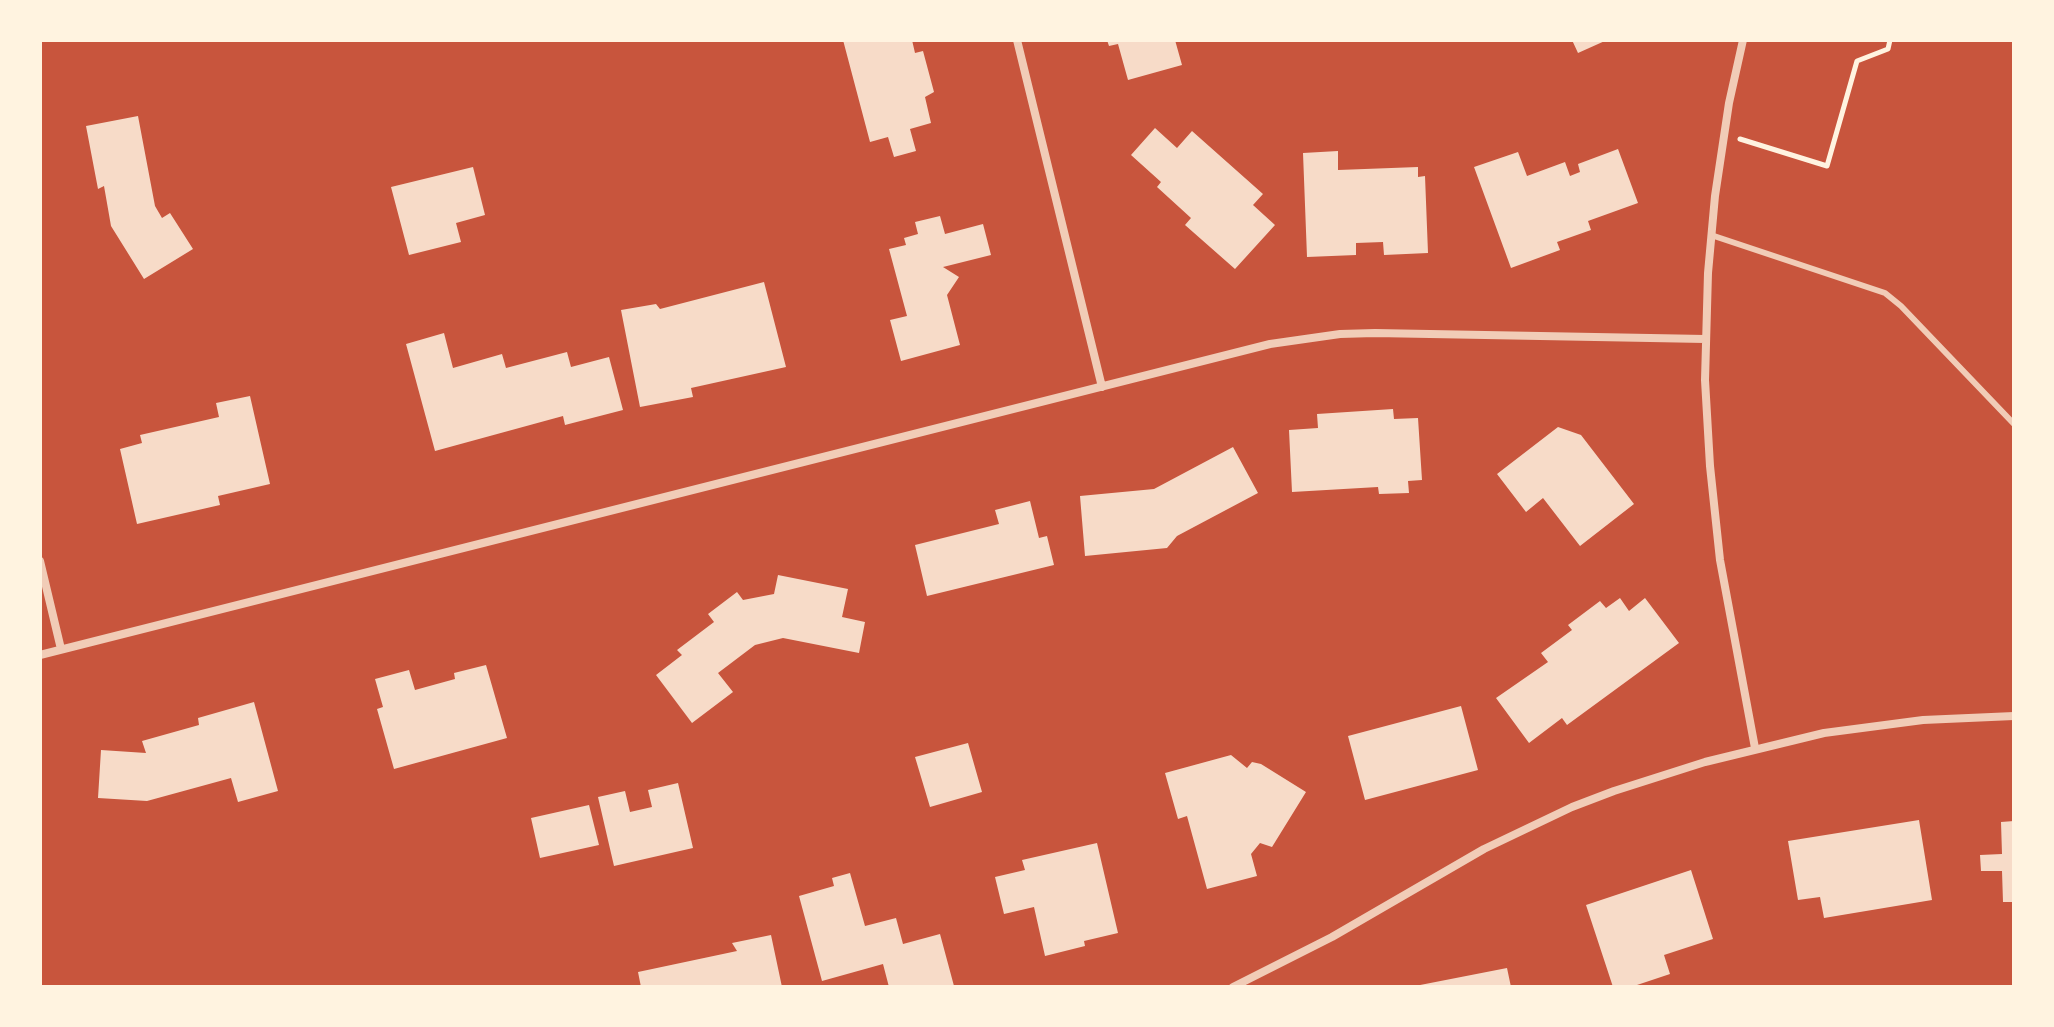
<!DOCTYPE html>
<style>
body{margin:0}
#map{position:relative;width:2054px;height:1027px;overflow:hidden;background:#c8553d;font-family:"Source Sans 3",sans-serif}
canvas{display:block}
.frame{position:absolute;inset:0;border:42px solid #fff3e0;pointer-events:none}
</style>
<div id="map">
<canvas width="2054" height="1027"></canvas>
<div class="frame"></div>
</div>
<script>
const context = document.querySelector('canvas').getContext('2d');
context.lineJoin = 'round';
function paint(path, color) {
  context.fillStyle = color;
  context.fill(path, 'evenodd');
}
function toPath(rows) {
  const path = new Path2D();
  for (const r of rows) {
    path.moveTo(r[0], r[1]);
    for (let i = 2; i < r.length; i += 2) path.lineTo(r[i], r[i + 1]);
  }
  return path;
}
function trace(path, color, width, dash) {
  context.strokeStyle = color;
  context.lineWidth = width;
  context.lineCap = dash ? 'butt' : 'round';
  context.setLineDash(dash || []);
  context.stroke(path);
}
const building = toPath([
 [843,40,912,40,915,53,923,51,934,92,925,97,931,123,910,129,916,151,894,157,888,137,870,142],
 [1107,40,1175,40,1182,65,1128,80,1118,44,1109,46],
 [1572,40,1607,40,1578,53],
 [138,116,155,206,162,218,170,213,193,249,144,279,111,226,104,186,98,189,86,126],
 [1155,128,1177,148,1192,131,1263,194,1253,205,1275,225,1235,269,1185,225,1191,218,1157,187,1161,182,1131,155],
 [1618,149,1638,203,1588,221,1591,230,1557,242,1560,250,1511,268,1474,167,1518,152,1527,176,1565,162,1570,176,1580,172,1578,164],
 [1338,151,1338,170,1418,167,1418,177,1425,176,1428,253,1384,255,1383,242,1356,243,1356,255,1307,257,1303,153],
 [473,167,485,215,456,223,461,242,409,255,391,187],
 [940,216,945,234,983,224,991,255,943,267,959,277,947,295,960,345,901,361,890,320,907,316,889,249,906,245,904,238,918,234,915,222],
 [764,282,786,367,691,388,693,397,640,407,621,310,656,304,660,309],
 [444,333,453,368,502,354,506,368,567,352,571,367,609,357,623,410,565,425,563,416,435,451,406,344],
 [250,396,270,484,218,496,220,505,137,524,120,449,142,443,140,435,219,417,216,403],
 [1393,409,1394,419,1418,418,1422,480,1408,481,1409,493,1379,494,1378,487,1292,492,1289,430,1318,428,1317,414],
 [1558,427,1581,435,1634,504,1580,546,1543,498,1526,512,1497,474],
 [1233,447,1258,493,1177,536,1167,548,1085,556,1080,496,1154,489],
 [1030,501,1039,538,1047,536,1054,565,927,596,915,545,999,524,995,510],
 [778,575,848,589,842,617,865,622,859,653,783,638,755,645,718,673,733,692,692,723,656,675,682,655,677,650,714,622,708,614,737,592,743,600,774,594],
 [1620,598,1629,611,1645,598,1679,643,1567,725,1562,718,1529,743,1496,698,1548,662,1541,653,1572,630,1568,625,1600,601,1606,608],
 [486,665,507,738,394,769,377,709,383,707,375,679,409,670,415,690,455,679,454,673],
 [254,702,278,791,238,802,231,778,147,801,98,798,101,750,146,753,142,741,199,725,198,718],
 [1461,706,1478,770,1365,800,1348,736],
 [968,743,982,792,930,807,915,757],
 [1231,755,1247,768,1252,762,1261,764,1306,792,1272,847,1260,843,1251,854,1257,876,1207,889,1187,816,1178,819,1165,773],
 [678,783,693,848,614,866,598,797,625,791,630,812,652,807,648,790],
 [589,805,599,845,540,858,531,818],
 [1919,820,1932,900,1824,918,1820,897,1798,900,1788,841],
 [2014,821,2014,902,2003,902,2002,871,1981,871,1980,855,2002,854,2001,822],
 [1097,843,1118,933,1084,941,1085,946,1045,956,1034,907,1004,914,995,877,1025,870,1022,860],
 [1691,870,1713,939,1664,955,1670,974,1631,987,1613,987,1586,905],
 [850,873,865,926,896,918,903,944,940,934,954,986,889,987,883,964,822,981,799,896,834,886,832,878],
 [771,935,782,987,641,987,638,972,737,951,732,943],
 [1507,968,1511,987,1415,987,1415,986]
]);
const path = toPath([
 [1740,139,1827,166,1857,61,1888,49,1890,40]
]);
const service = toPath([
 [1711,235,1885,293,1901,306,2014,424]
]);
const minor = toPath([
 [1017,40,1102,387],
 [1743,40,1729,103,1715,196,1708,273,1705,380,1710,466,1720,560,1755,748],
 [40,561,61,649],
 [40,655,1270,344,1340,334,1375,333,1705,339],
 [1233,987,1332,937,1484,849,1572,807,1614,791,1705,762,1824,733,1923,720,2014,716]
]);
paint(building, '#f7dbc8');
trace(path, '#fff3e0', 5);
trace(service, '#f1ccb7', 6);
trace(minor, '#f1ccb7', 8);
</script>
